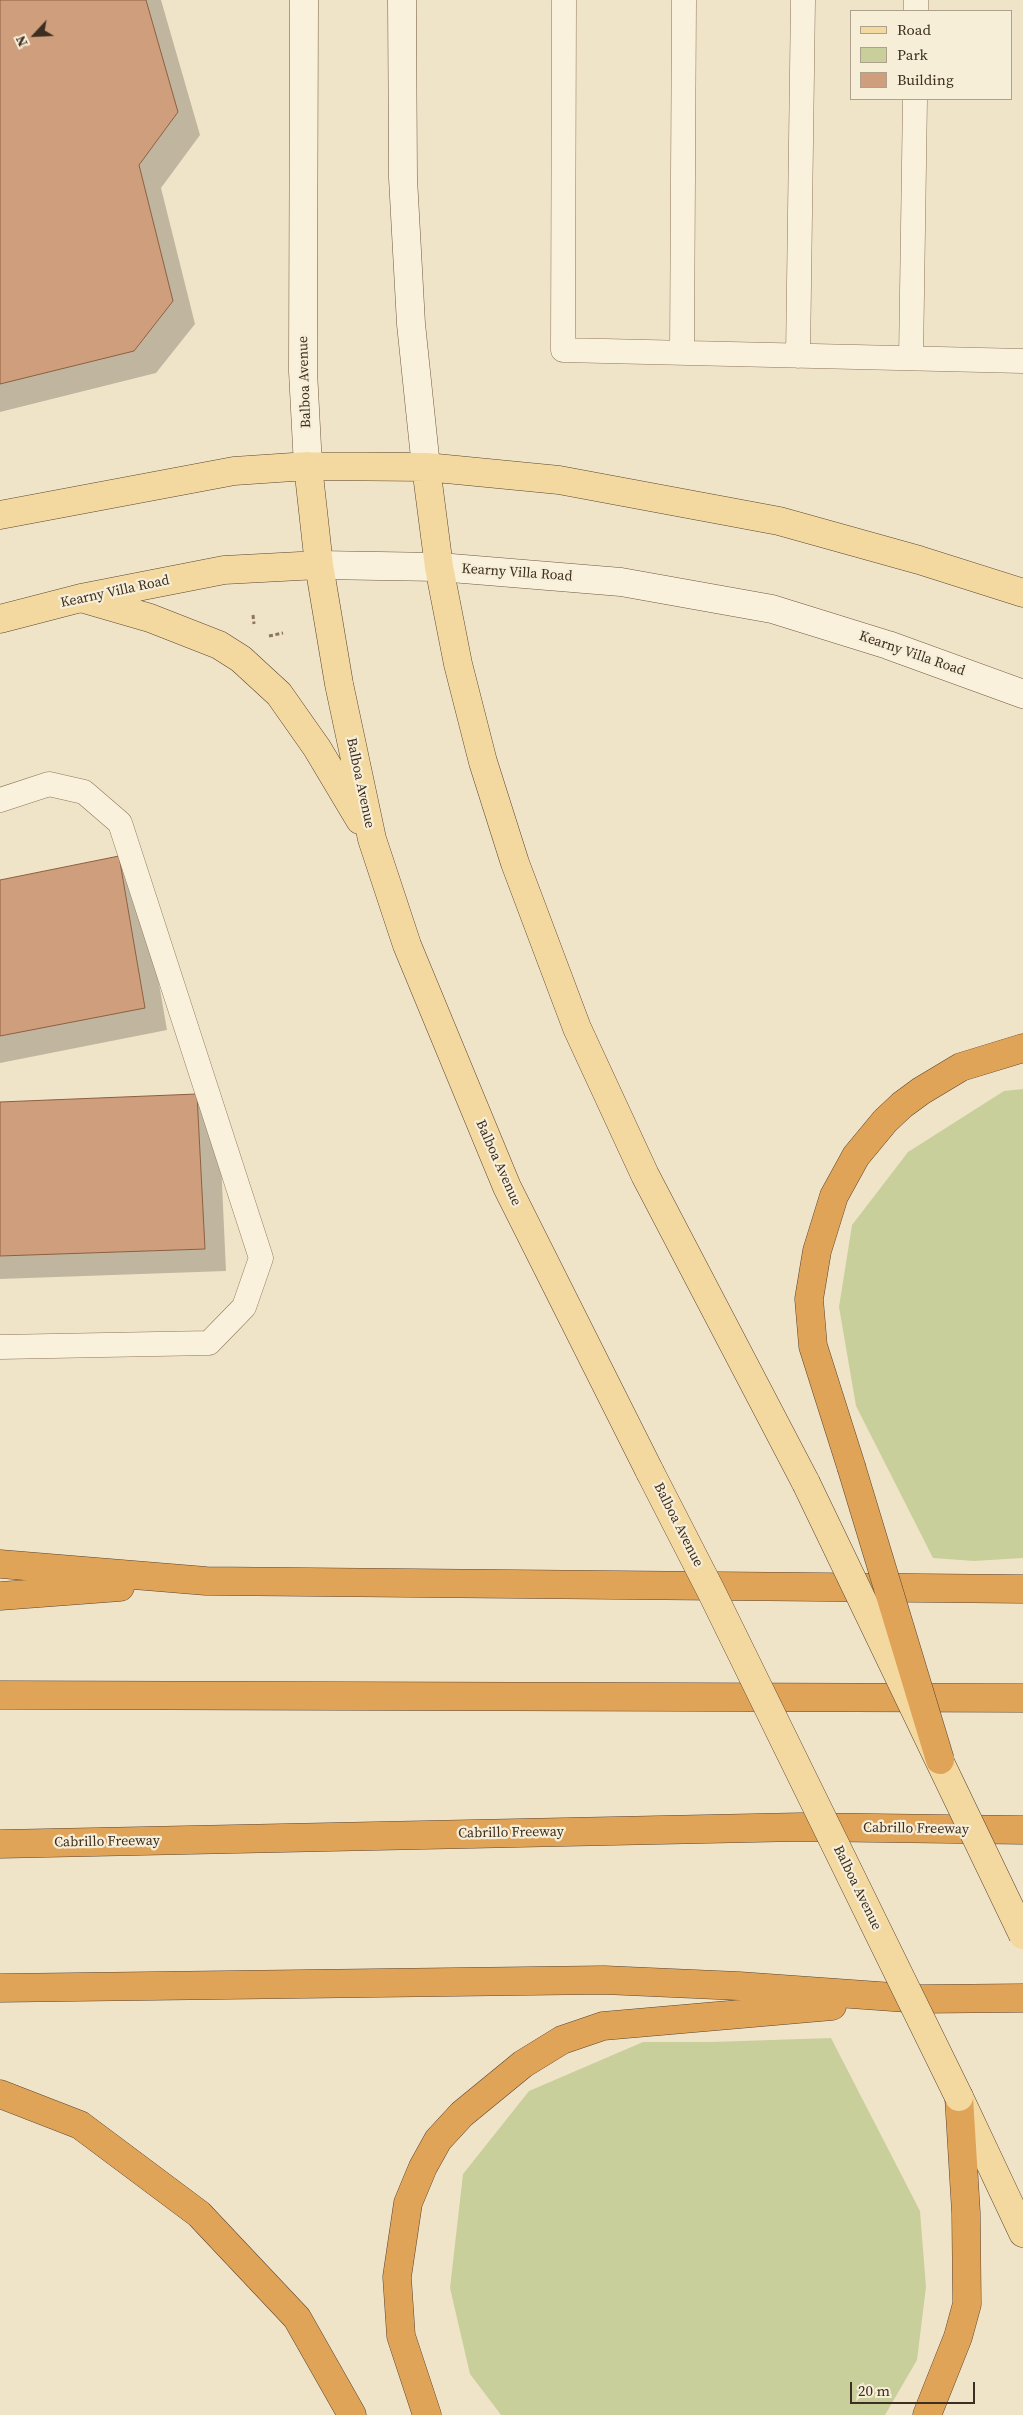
<!DOCTYPE html>
<style>
body{margin:0}
#map{position:relative;width:1023px;height:2415px;overflow:hidden;background:#f0e4c8;font-family:"Source Serif 4",serif}
canvas{display:block}
.legend{position:absolute;left:850px;top:10px;width:162px;height:90px;box-sizing:border-box;background:#f7eed8;border:1px solid #ada18e;margin:0;padding:6px 9px;list-style:none;font-size:15px;color:#3d2e20}
.legend li{display:flex;align-items:center;gap:10px;height:25px}
.legend b{width:25px;border:1px solid #ada18e}
.north{position:absolute;left:10px;top:10px;width:50px;height:50px;-webkit-text-stroke:4px #f7eed8;paint-order:stroke;rotate:245deg;font-size:14px;font-weight:700;line-height:20px;text-align:center;color:#3d2e20}
.north::after{content:'';display:block;margin:auto;width:18px;height:22px;background:#3d2e20;clip-path:polygon(50% 0,100% 100%,50% 72%,0 100%)}
.scale{position:absolute;left:850px;top:2382px;width:125px;height:22px;box-sizing:border-box;border:2px solid #3d2e20;border-top:0;padding-left:6px;font-size:15px;line-height:18px;white-space:nowrap;color:#3d2e20;-webkit-text-stroke:4px #f7eed8;paint-order:stroke}
</style>
<div id="map">
<canvas width="1023" height="2415"></canvas>
<ul class="legend">
<li><b style="height:6px;background:#f3d9a0"></b>Road</li>
<li><b style="height:14px;background:#c9cf9b"></b>Park</li>
<li><b style="height:14px;background:#cf9f7d"></b>Building</li>
</ul>
<div class="north">N</div>
<div class="scale">20 m</div>
</div>
<script>
const context = document.querySelector('canvas').getContext('2d');
context.lineJoin = 'round';
function paint(path, color) {
  context.fillStyle = color;
  context.fill(path, 'evenodd');
}
function toPath(rows) {
  const path = new Path2D();
  for (const r of rows) {
    path.moveTo(r[0], r[1]);
    for (let i = 2; i < r.length; i += 2) path.lineTo(r[i], r[i + 1]);
  }
  return path;
}
function trace(path, color, width, dash) {
  context.strokeStyle = color;
  context.lineWidth = width;
  context.lineCap = dash ? 'butt' : 'round';
  context.setLineDash(dash || []);
  context.stroke(path);
}
function label(font, color, halo, rows, align = 'center') {
  context.font = font + ' "Source Serif 4",serif';
  context.lineWidth = 4.5;
  context.setLineDash([]);
  context.textBaseline = 'middle';
  context.strokeStyle = halo;
  context.fillStyle = color;
  for (const [text, x, y, turn = 0] of rows) {
    context.save();
    context.translate(x, y);
    context.rotate((+turn || 0) * Math.PI / 180);
    context.textAlign = isNaN(turn) ? turn : align;
    if (halo) context.strokeText(text, 0, 0);
    context.fillText(text, 0, 0);
    context.restore();
  }
}
const green = toPath([
 [1023,1089,1023,1558,974,1561,933,1558,856,1406,839,1307,852,1225,908,1152,1004,1091],
 [831,2038,920,2211,926,2287,917,2360,885,2415,501,2415,470,2374,450,2288,463,2174,529,2091,643,2042,711,2042]
]);
const shadow = toPath([
 [0,0,161,0,200,135,161,188,195,324,156,373,0,412],
 [119,857,141,879,167,1030,0,1063,0,881],
 [196,1096,219,1118,226,1271,0,1279,0,1103]
]);
const building = toPath([
 [0,0,146,0,178,112,139,165,173,301,134,351,0,384,0,0],
 [119,856,145,1008,0,1036,0,880,119,856],
 [197,1094,205,1249,0,1256,0,1102,197,1094]
]);
const path = toPath([
 [253,615,254,624],
 [269,636,283,633]
]);
const lane = toPath([
 [564,0,563,350,1023,361],
 [916,11,916,0],
 [682,353,684,0],
 [798,356,803,0],
 [911,358,915,99],
 [0,800,49,784,84,792,120,823,261,1258,244,1307,209,1343,0,1347]
]);
const secondary = toPath([
 [304,0,303,371,308,466],
 [402,0,403,178,411,324,426,467],
 [319,565,439,567,621,582,772,609,888,645,1023,694]
]);
const primary = toPath([
 [308,466,319,565,339,684,372,839,407,945,507,1187,650,1472],
 [426,467,439,567,458,664,483,762,515,863,577,1028,645,1175,806,1483],
 [0,515,234,471,308,466,426,467,559,480,779,521,919,560,1023,593],
 [81,598,150,618,219,645,241,659,279,694,317,748,360,820],
 [0,619,81,598,224,570,319,565],
 [959,2097,1023,2233]
]);
const highway = toPath([
 [851,1466,813,1346,809,1299,817,1251,834,1196,856,1156,885,1121,902,1105,921,1091,961,1067,1023,1048],
 [0,1564,206,1581,1023,1589],
 [0,1596,120,1587],
 [0,1695,1023,1698],
 [0,1844,801,1827,1023,1830],
 [0,1988,604,1980,739,1986,921,1999,1023,1998],
 [0,2094,80,2125,199,2214,297,2318,352,2415],
 [427,2415,401,2336,397,2277,408,2203,423,2167,438,2140,462,2114,523,2064,562,2040,603,2026,832,2006],
 [927,2415,958,2337,967,2304,966,2213,959,2097]
]);
const primaryBridge = toPath([
 [650,1472,711,1591,959,2097],
 [806,1483,1023,1935]
]);
const highwayBridge = toPath([
 [851,1466,940,1760]
]);
const streetNames = [
 ["Balboa Avenue",305,382,-92],
 ["Kearny Villa Road",517,573,4],
 ["Kearny Villa Road",115,592,-12],
 ["Kearny Villa Road",912,654,19],
 ["Balboa Avenue",360,783,78],
 ["Balboa Avenue",498,1163,66],
 ["Balboa Avenue",678,1525,63],
 ["Cabrillo Freeway",916,1829,1],
 ["Cabrillo Freeway",511,1833,-1],
 ["Cabrillo Freeway",107,1842,-1],
 ["Balboa Avenue",857,1888,64]
];
paint(green, '#c9cf9b');
paint(shadow, '#0003');
paint(building, '#cf9f7d');
trace(building, '#8d5f41', 1);
trace(lane, '#8d765c', 25);
trace(secondary, '#6f573f', 29);
trace(primary, '#5b4430', 29);
trace(highway, '#5b4430', 29);
trace(path, '#8d765c', 3, [4, 2.5]);
trace(lane, '#faf1dc', 24);
trace(secondary, '#faf1dc', 28);
trace(primary, '#f3d9a0', 28);
trace(highway, '#e0a458', 28);
trace(primaryBridge, '#5b4430', 29, []);
trace(highwayBridge, '#5b4430', 29, []);
trace(primaryBridge, '#f3d9a0', 28);
trace(highwayBridge, '#e0a458', 28);
label('14px', '#3d2e20', '#f7eed8', streetNames);
</script>
